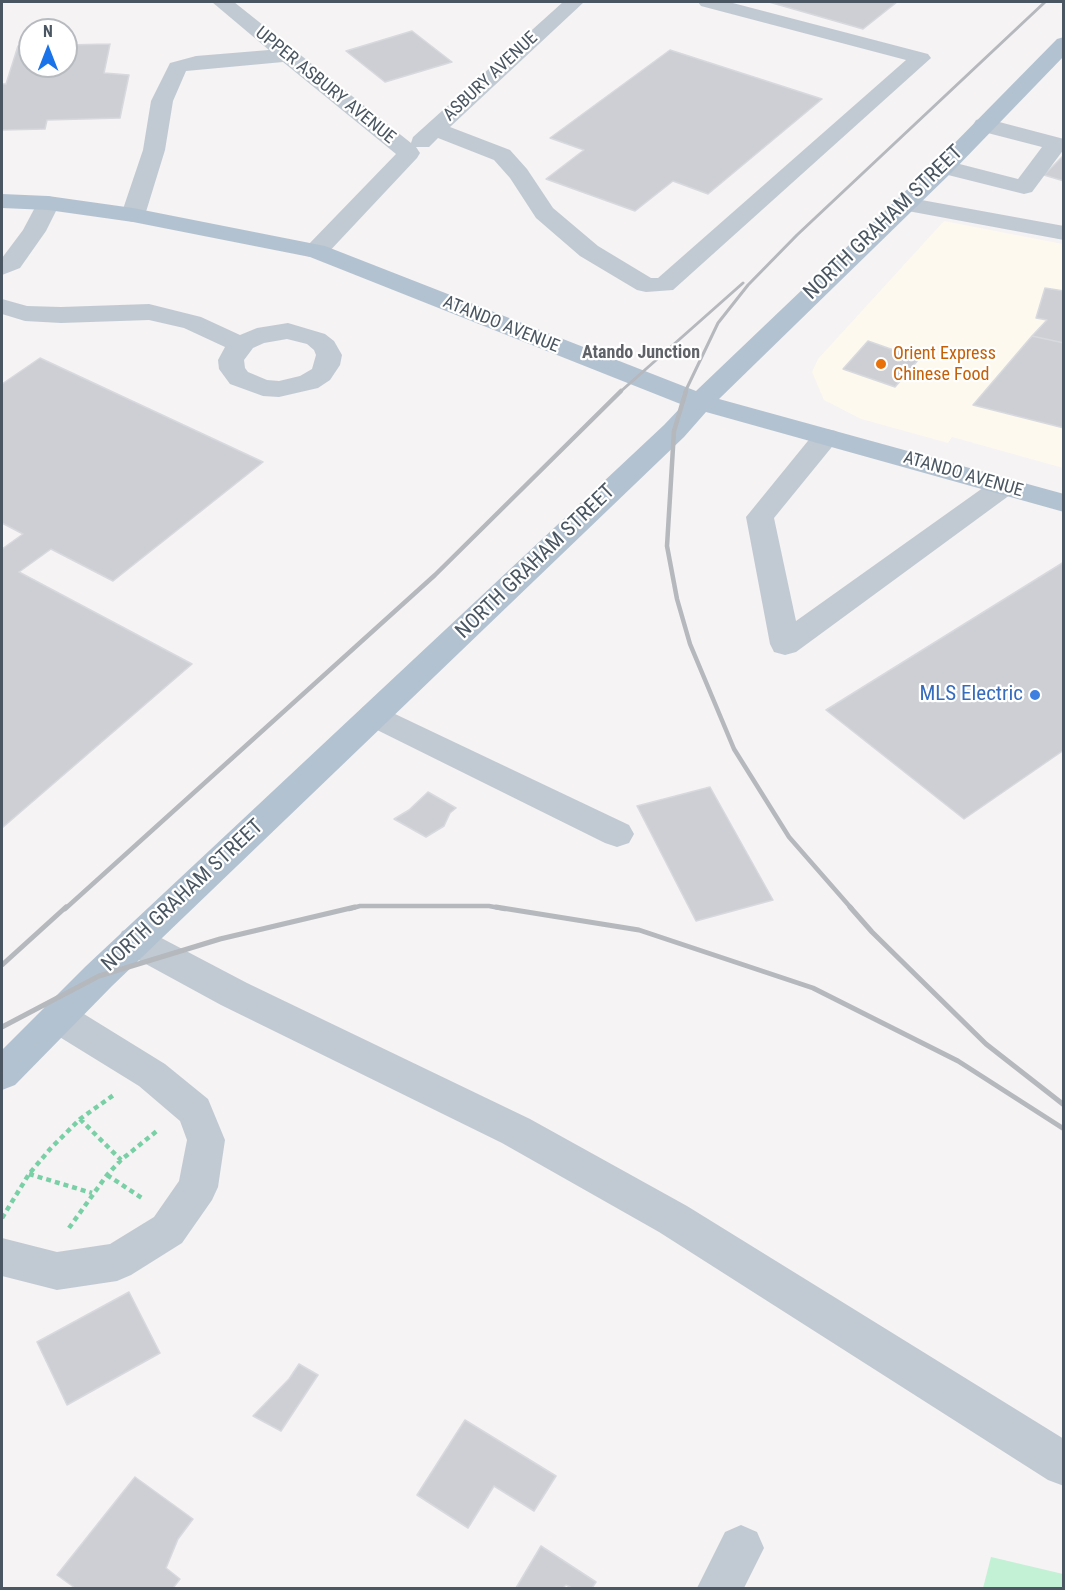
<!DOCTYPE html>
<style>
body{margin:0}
#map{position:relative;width:1065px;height:1590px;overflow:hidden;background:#f5f3f3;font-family:"Roboto Condensed",sans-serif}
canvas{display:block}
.frame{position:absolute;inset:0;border:3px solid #4a5661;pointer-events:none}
.north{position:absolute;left:18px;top:18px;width:60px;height:60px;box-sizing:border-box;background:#fff;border:2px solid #b7bbc0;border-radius:50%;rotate:0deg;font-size:16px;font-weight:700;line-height:24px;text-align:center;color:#4a5661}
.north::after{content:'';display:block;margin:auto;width:21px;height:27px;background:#1a73e8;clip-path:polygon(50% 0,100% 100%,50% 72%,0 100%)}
</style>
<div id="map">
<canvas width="1065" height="1590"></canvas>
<div class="frame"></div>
<div class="north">N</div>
</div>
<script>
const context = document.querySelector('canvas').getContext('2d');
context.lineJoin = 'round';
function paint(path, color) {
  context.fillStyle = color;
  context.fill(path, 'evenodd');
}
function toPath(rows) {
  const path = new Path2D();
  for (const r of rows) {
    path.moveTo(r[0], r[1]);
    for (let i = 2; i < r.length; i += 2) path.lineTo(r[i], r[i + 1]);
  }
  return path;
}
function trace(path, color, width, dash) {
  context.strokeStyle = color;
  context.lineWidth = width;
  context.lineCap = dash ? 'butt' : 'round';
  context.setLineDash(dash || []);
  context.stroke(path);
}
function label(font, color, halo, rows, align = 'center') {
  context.font = font + ' "Roboto Condensed",sans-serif';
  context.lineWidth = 4.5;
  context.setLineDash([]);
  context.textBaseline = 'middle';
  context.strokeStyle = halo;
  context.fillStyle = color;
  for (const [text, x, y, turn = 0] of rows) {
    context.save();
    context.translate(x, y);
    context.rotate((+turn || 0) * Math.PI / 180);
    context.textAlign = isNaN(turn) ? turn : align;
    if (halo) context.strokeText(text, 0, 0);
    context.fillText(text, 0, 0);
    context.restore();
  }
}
const commercial = toPath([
 [944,221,1063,244,1063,468,952,437,948,443,861,419,824,400,812,372,818,359]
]);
const green = toPath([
 [991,1557,1063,1574,1063,1588,983,1588]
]);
const building = toPath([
 [769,2,897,2,863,29,769,2],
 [412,31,452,62,385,82,346,51,412,31],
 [110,44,104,73,129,75,120,118,47,120,45,129,2,130,2,84,6,84,18,46,30,46,30,66,66,66,66,45,110,44],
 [670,50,822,99,708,194,673,181,635,211,546,179,584,150,550,138,670,50],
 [1064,155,1064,181,1044,175,1064,155],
 [1045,288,1064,291,1064,343,1032,336,1047,320,1036,318,1045,288],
 [1032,336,1064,343,1064,428,973,405,1032,336],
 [868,341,919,359,895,387,843,369,868,341],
 [40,358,263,462,113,581,51,549,19,572,192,664,2,828,2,549,23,534,2,523,2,384,40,358],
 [1064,562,1064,750,964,819,826,710,1064,562],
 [710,787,773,900,696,921,637,806,710,787],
 [428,792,456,808,450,813,444,826,426,837,394,819,409,810,428,792],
 [129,1292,160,1353,67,1405,37,1342,129,1292],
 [299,1364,318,1375,281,1431,253,1416,289,1379,299,1364],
 [465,1420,556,1476,534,1511,494,1486,468,1528,417,1495,465,1420],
 [135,1477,193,1519,178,1539,166,1568,180,1579,173,1588,75,1588,57,1575,135,1477],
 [541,1546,596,1582,592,1588,572,1588,566,1585,563,1588,516,1588,541,1546]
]);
const path = toPath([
 [80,1119,121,1160],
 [29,1174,92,1193],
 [107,1175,142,1198],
 [2,1218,29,1174,51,1148,80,1119,115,1094],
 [69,1228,107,1175,121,1160,158,1130]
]);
const minor = toPath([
 [212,2,234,2,411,143,413,137,563,2,584,2,450,127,510,150,527,169,553,208,598,246,651,278,658,278,906,60,701,6,698,2,729,2,928,54,931,58,673,290,646,292,637,290,580,256,536,218,510,178,494,160,438,138,429,147,416,147,420,153,417,158,325,256,316,258,307,256,304,251,307,246,396,154,283,62,186,71,173,101,165,150,145,215,141,220,133,222,125,220,121,215,143,150,151,101,170,63,196,56,269,50,212,2],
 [984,118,1064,139,1064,149,1032,192,1024,194,936,172,933,167,936,162,944,160,1018,179,1042,147,976,130,973,125,976,120,984,118],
 [48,196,56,198,60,203,46,231,20,268,2,275,2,258,23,230,40,198,48,196],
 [905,197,1064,226,1064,240,897,209,893,204,897,199,905,197],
 [2,299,27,306,61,307,149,304,201,317,240,335,257,328,288,323,325,334,334,341,342,355,340,365,330,380,318,388,279,397,263,396,230,384,219,369,218,360,225,347,184,328,149,320,61,323,25,321,2,314,2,299],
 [287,339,307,344,314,350,316,355,312,369,300,376,279,381,267,380,248,372,245,368,244,360,253,348,264,343,287,339],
 [826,429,836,431,840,437,774,518,796,621,994,480,1004,477,1014,480,1018,486,1014,492,796,652,785,655,774,652,770,644,746,517,816,431,826,429],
 [374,704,629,825,634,834,629,843,617,847,605,843,363,723,358,715,363,707,374,704],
 [135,927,148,931,247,983,530,1119,687,1206,1064,1439,1064,1486,1048,1480,659,1232,502,1143,221,1005,122,951,117,941,122,931,135,927],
 [58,1002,71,1006,165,1064,208,1099,225,1140,218,1187,212,1200,182,1243,131,1275,117,1281,57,1290,2,1276,2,1238,57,1252,110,1244,154,1217,179,1181,187,1140,180,1121,139,1086,45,1028,40,1017,45,1006,58,1002],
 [741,1525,757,1532,764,1548,744,1588,697,1588,725,1532,741,1525]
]);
const major = toPath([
 [1064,37,1064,56,952,172,719,399,1064,494,1064,512,706,412,684,437,112,986,15,1085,2,1090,2,1050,86,966,664,425,683,405,310,257,133,222,48,210,2,208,2,194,48,196,133,208,325,246,696,391,936,162,1057,39,1064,37]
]);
const railFar2 = toPath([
 [620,392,743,283],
 [685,392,718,323,748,285,797,235,1045,2]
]);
const railFar1 = toPath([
 [686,391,674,431,667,546,677,599,690,644,734,749,789,837,852,909],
 [65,909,435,575,621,391],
 [349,909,360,906,489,906,505,909]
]);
const rail = toPath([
 [496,907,639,930,813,988,958,1061,1064,1129],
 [850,907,872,932,986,1044,1064,1105],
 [2,965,66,907],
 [2,1027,99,976,220,939,355,907]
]);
const markers = [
 [881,364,6,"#e8710a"],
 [1035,695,6,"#3f7fe0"]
];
const farStreetnames = [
 ["ASBURY AVENUE",491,77,-43],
 ["UPPER ASBURY AVENUE",325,86,39],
 ["ATANDO AVENUE",501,325,22],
 ["ATANDO AVENUE",963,475,16]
];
const farNeighbourhoodnames = [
 ["Atando Junction",641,353]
];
const farFoodnames = [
 ["Orient Express",893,354],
 ["Chinese Food",893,375]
];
const streetNames = [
 ["NORTH GRAHAM STREET",884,223,-44],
 ["NORTH GRAHAM STREET",536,562,-44],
 ["NORTH GRAHAM STREET",183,896,-43]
];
const shopNames = [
 ["MLS Electric",1023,695]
];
paint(commercial, '#fdf9ef');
paint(green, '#c3f1d5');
paint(building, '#cdcfd5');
trace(building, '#d7d9de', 1.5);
trace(path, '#7ad0a6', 4.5, [5, 4]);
paint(minor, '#c1cad2');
paint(major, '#b3c2d1');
trace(railFar2, '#b5b8bd', 3);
trace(railFar1, '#b5b8bd', 4.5);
trace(rail, '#b5b8bd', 5);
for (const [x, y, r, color] of markers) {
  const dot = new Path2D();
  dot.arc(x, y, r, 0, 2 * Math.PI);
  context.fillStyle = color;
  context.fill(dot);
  trace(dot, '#fff', 2);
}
label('18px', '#4a5661', '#fff', farStreetnames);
label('bold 18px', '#5f6368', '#fff', farNeighbourhoodnames);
label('18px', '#c56008', '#fff', farFoodnames, 'left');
label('21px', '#4a5661', '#fff', streetNames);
label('21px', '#366cbe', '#fff', shopNames, 'right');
</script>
